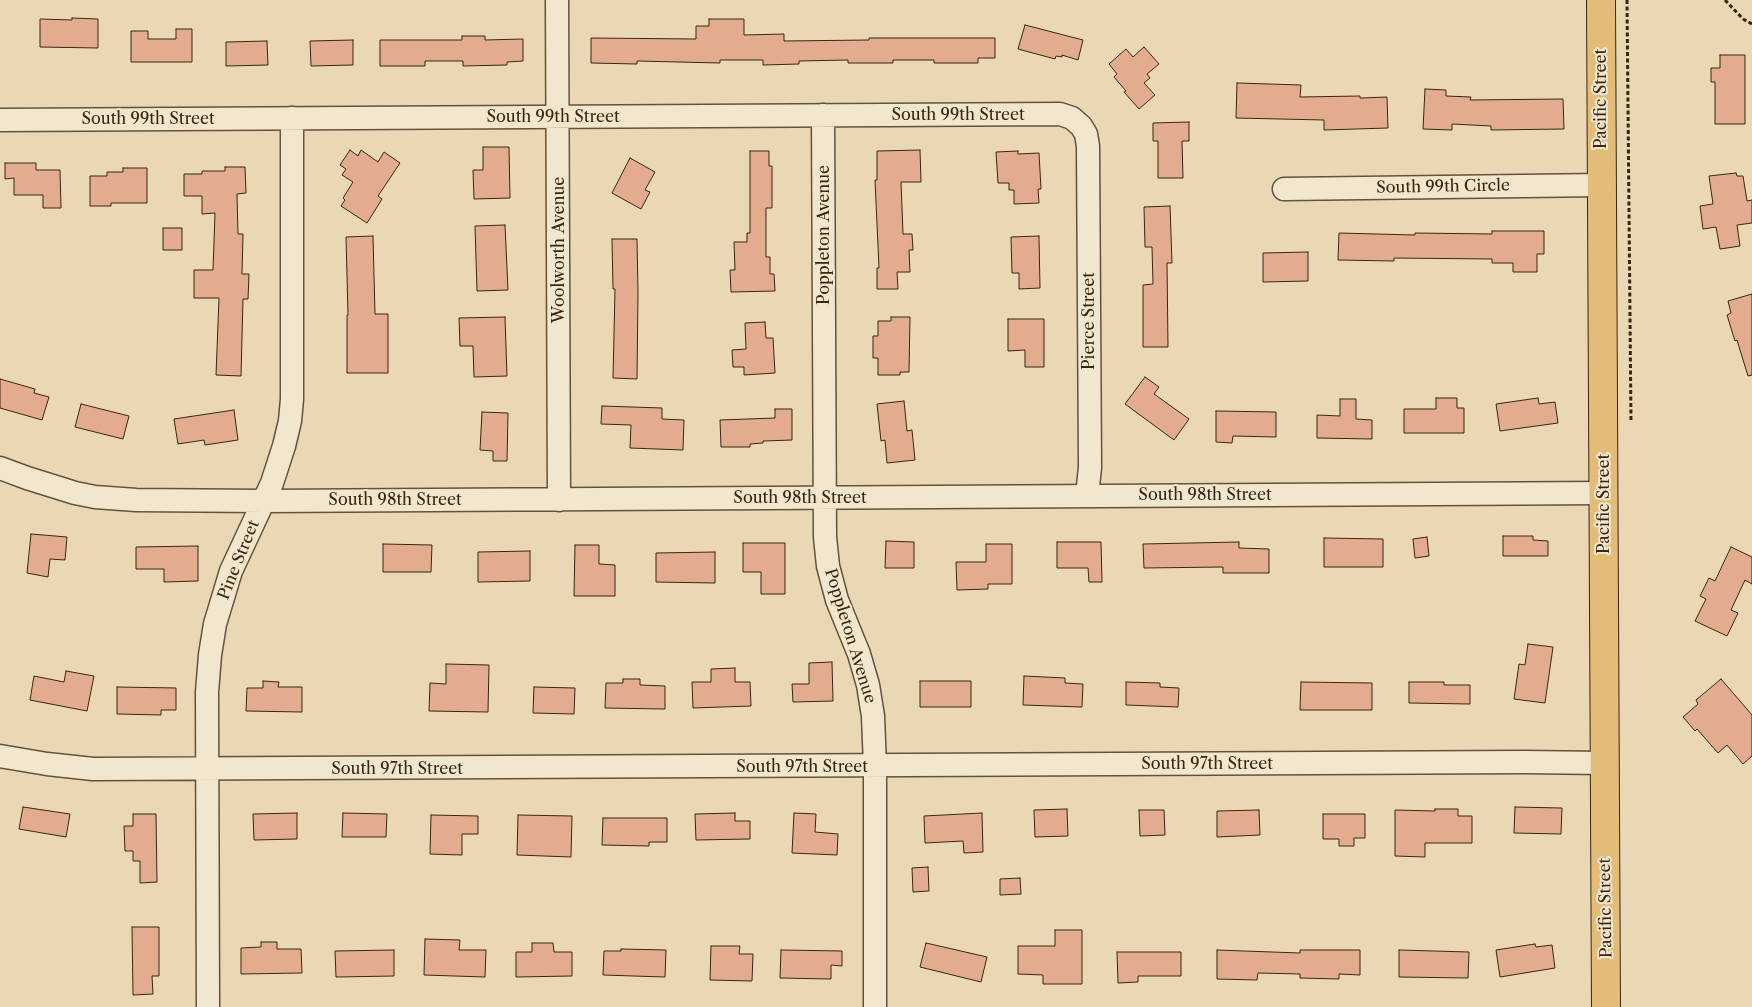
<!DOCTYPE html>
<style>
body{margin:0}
canvas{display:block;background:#e9d8b3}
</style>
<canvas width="1752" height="1007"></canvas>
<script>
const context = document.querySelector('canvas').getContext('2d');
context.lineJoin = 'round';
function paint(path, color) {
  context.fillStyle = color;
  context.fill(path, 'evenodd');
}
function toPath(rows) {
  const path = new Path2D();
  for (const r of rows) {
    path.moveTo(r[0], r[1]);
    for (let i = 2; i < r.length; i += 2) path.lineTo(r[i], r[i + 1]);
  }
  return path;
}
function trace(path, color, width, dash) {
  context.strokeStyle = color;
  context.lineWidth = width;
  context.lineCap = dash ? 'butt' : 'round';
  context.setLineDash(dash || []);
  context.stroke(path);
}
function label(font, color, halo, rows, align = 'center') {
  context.font = font + ' "Libre Caslon Text",serif';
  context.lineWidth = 4;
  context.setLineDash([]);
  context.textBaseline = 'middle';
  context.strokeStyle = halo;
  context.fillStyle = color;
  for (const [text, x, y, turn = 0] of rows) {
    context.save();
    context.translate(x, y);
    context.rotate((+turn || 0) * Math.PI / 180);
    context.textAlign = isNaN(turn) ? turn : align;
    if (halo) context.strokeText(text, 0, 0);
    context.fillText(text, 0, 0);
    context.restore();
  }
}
const building = toPath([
 [72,18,98,19,98,48,40,47,40,19,72,20,72,18],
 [709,19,744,19,744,35,784,34,784,41,869,40,869,38,995,38,995,58,978,58,978,63,934,63,934,60,893,60,893,63,848,63,848,60,799,61,799,64,763,65,763,60,720,60,720,63,637,61,637,64,591,63,591,38,696,39,696,26,709,26,709,19],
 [1025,25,1083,40,1078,60,1062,55,1062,57,1056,56,1055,59,1018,49,1025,25],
 [176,29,192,29,192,62,131,62,131,31,148,31,148,39,176,39,176,29],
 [462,36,485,36,485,40,523,39,523,61,507,62,507,65,463,66,463,61,425,61,425,66,380,66,380,40,462,40,462,36],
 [353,40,353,65,311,66,310,41,353,40],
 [267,41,268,65,226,66,226,42,267,41],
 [1144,47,1159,64,1147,74,1150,78,1144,83,1155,95,1139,109,1124,92,1126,91,1114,77,1117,74,1109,64,1126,49,1133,57,1144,47],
 [1720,55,1745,55,1745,124,1715,124,1715,82,1711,82,1711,68,1720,68,1720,55],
 [1237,83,1301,85,1300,97,1360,96,1360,98,1387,97,1388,128,1324,130,1324,120,1236,118,1237,83],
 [1425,89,1446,90,1446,96,1471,97,1470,100,1563,99,1564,129,1491,130,1491,126,1452,124,1452,130,1423,129,1425,89],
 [1189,122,1189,141,1182,141,1183,178,1158,178,1158,141,1153,141,1153,123,1189,122],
 [483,147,509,147,510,198,474,199,473,170,483,170,483,147],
 [350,150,358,156,361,150,378,162,384,152,400,163,378,196,382,199,367,223,341,206,345,200,343,198,353,182,342,175,346,169,340,165,350,150],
 [920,150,921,182,901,182,903,234,912,234,913,250,909,250,910,272,897,272,898,289,877,289,877,268,879,268,875,180,877,180,877,151,920,150],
 [750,151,769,151,769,166,772,166,772,208,766,208,766,257,770,257,770,274,774,274,775,291,731,292,730,270,735,270,734,242,747,242,747,233,750,233,750,151],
 [1018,151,1018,154,1039,153,1041,189,1038,189,1039,203,1014,204,1014,190,1009,190,1009,183,998,183,996,152,1018,151],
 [630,158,655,172,645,190,650,192,641,209,612,193,630,158],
 [5,163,36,163,36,170,60,170,61,208,43,208,43,195,14,195,14,178,5,179,5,163],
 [225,167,245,167,246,193,237,194,238,234,243,234,242,274,249,274,248,299,243,299,241,376,216,375,219,298,194,298,194,270,213,270,215,213,202,214,202,196,184,196,184,174,202,174,202,171,225,171,225,167],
 [123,168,147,168,147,203,111,203,111,206,90,206,90,176,107,176,107,172,123,172,123,168],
 [1736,173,1737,176,1743,176,1747,201,1752,200,1752,223,1737,225,1740,246,1720,249,1716,227,1703,229,1700,206,1713,204,1709,176,1736,173],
 [1170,206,1172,263,1167,263,1168,347,1143,347,1143,285,1153,284,1152,247,1145,247,1144,207,1170,206],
 [505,225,508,290,477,291,475,226,505,225],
 [163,228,182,228,182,250,163,250,163,228],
 [1492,231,1544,231,1544,254,1537,254,1537,272,1513,272,1513,263,1492,263,1492,259,1394,258,1394,261,1338,260,1339,233,1415,235,1415,233,1492,234,1492,231],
 [373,236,375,314,388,314,388,373,347,373,347,315,348,315,346,237,373,236],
 [1039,236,1040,288,1019,289,1019,273,1012,273,1011,237,1039,236],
 [612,239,637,239,638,293,637,379,613,378,615,289,613,289,612,239],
 [1308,252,1308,281,1263,282,1263,253,1308,252],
 [1752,294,1752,375,1748,376,1737,340,1735,341,1727,315,1731,313,1728,301,1752,294],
 [505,317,507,376,474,377,473,346,460,346,459,318,505,317],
 [891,317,910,317,909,372,900,372,900,375,878,375,878,358,873,358,873,336,878,336,878,321,891,321,891,317],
 [1008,319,1044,319,1044,367,1025,367,1025,350,1008,351,1008,319],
 [765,322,766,338,773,338,775,373,744,375,744,367,733,367,732,350,746,349,745,323,765,322],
 [1145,377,1159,387,1154,394,1189,419,1174,440,1125,404,1145,377],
 [0,379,35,389,34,393,49,397,42,420,0,408,0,379],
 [1436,398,1457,398,1457,408,1464,408,1464,433,1404,433,1404,409,1436,409,1436,398],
 [1538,398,1539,404,1555,402,1558,423,1500,431,1496,404,1538,398],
 [1340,399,1356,399,1356,419,1372,420,1372,439,1317,438,1317,415,1340,416,1340,399],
 [904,401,907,431,912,430,915,460,887,463,885,440,881,441,877,404,904,401],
 [81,404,129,416,123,439,75,427,81,404],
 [602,406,662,408,662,419,684,420,683,450,630,448,631,425,601,424,602,406],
 [775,409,792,409,792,440,763,441,763,443,750,444,750,447,721,447,720,420,775,418,775,409],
 [234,410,238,440,205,445,204,440,178,444,174,419,234,410],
 [1216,411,1276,412,1276,437,1233,436,1232,443,1216,442,1216,411],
 [482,412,508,413,507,461,493,461,493,451,480,450,482,412],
 [31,534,67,537,65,560,50,559,48,577,27,573,31,534],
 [1503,536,1533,536,1533,540,1548,541,1548,556,1503,556,1503,536],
 [1427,537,1429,556,1415,558,1413,539,1427,537],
 [1324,538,1383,539,1383,567,1324,567,1324,538],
 [886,541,914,542,914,568,885,568,886,541],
 [1057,542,1101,542,1102,582,1089,582,1088,568,1057,568,1057,542],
 [1239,542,1239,548,1269,549,1269,573,1223,573,1223,567,1144,568,1143,544,1239,542],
 [743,543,785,543,785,594,761,594,761,572,743,572,743,543],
 [383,544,432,545,431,572,383,572,383,544],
 [986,544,1012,544,1012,584,988,584,988,589,957,590,956,562,986,562,986,544],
 [575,545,599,545,599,564,615,565,615,596,574,596,575,545],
 [198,546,198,581,164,582,164,569,136,569,136,547,198,546],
 [1731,547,1752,557,1752,584,1745,580,1731,610,1738,613,1727,636,1695,621,1706,599,1700,596,1709,578,1715,581,1731,547],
 [530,551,530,581,478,582,478,552,530,551],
 [715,552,715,583,656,582,656,553,715,552],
 [1528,644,1553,647,1545,703,1514,699,1519,664,1525,665,1528,644],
 [832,662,833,701,793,702,792,684,809,684,809,663,832,662],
 [446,664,489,665,488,712,429,711,430,683,446,684,446,664],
 [735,668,735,682,750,682,751,706,693,708,692,682,711,682,711,669,735,668],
 [66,671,94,676,87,711,30,700,34,676,64,682,66,671],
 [1024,676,1065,678,1065,683,1083,684,1082,707,1023,705,1024,676],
 [623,679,640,679,640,685,665,686,665,709,605,708,606,683,623,683,623,679],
 [1721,679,1752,715,1752,756,1743,764,1727,745,1718,753,1697,729,1695,731,1683,717,1698,704,1696,700,1721,679],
 [263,681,279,682,278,687,302,687,302,712,246,711,247,688,263,688,263,681],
 [920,681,971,681,971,707,920,707,920,681],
 [1126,682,1160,683,1160,687,1179,688,1178,707,1126,705,1126,682],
 [1301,682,1372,683,1372,710,1300,710,1301,682],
 [1409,682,1444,682,1444,685,1470,685,1470,704,1409,703,1409,682],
 [117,687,176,688,176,710,161,710,161,715,117,714,117,687],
 [534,687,575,688,574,714,533,713,534,687],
 [23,807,70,814,66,837,19,829,23,807],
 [1515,807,1562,808,1561,834,1514,833,1515,807],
 [1067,809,1068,836,1035,837,1034,810,1067,809],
 [1435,809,1458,809,1458,816,1472,816,1472,843,1425,843,1425,857,1395,856,1395,810,1435,811,1435,809],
 [1139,810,1164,810,1165,835,1140,836,1139,810],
 [1259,810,1260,835,1217,837,1217,811,1259,810],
 [297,813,297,839,254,840,253,814,297,813],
 [343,813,387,814,386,837,342,837,343,813],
 [735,813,735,821,750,821,750,839,696,840,695,814,735,813],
 [794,813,816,814,815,832,838,834,837,855,792,853,794,813],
 [982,813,983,852,964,853,963,841,925,843,924,816,982,813],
 [133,814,156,814,157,882,140,883,140,861,133,861,133,851,125,851,124,826,133,826,133,814],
 [1323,814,1365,814,1365,838,1354,838,1354,846,1339,846,1339,839,1323,839,1323,814],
 [431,815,478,816,478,834,462,834,462,855,430,854,431,815],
 [518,815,572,816,571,857,517,855,518,815],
 [603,818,667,818,667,842,649,842,649,846,602,845,603,818],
 [928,867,929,891,913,892,912,868,928,867],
 [1020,878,1021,894,1000,895,1000,879,1020,878],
 [132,927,159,927,159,976,152,976,153,994,133,995,132,927],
 [1055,930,1082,930,1082,984,1043,984,1043,975,1018,974,1018,946,1055,946,1055,930],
 [425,939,460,940,459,950,486,950,485,977,424,975,425,939],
 [261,942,277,942,277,949,301,949,302,973,241,974,241,948,261,947,261,942],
 [532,943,553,943,554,952,572,952,572,976,516,977,516,952,532,952,532,943],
 [926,943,987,957,981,982,920,967,926,943],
 [1535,944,1536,947,1552,945,1555,968,1500,977,1496,950,1535,944],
 [711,946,740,946,739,954,753,954,752,981,710,980,711,946],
 [621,949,666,950,665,977,603,975,604,951,621,951,621,949],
 [394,950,394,976,336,977,335,951,394,950],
 [781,950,842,951,842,966,831,965,831,979,780,978,781,950],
 [1217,950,1300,953,1300,950,1360,950,1360,975,1339,974,1339,979,1300,978,1300,974,1258,973,1257,980,1217,979,1217,950],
 [1399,950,1469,952,1468,978,1399,977,1399,950],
 [1117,952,1181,952,1181,976,1138,976,1138,982,1118,983,1117,952]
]);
const path = toPath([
 [1627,0,1631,422],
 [1725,0,1743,19,1752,24]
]);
const minor = toPath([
 [557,0,559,500],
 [823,115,825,537,828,566,837,600,859,654,868,685,873,716,875,766,875,1007],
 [0,120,1060,114,1072,118,1081,126,1086,134,1088,146,1090,467,1087,496],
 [1284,189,1602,185],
 [0,468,27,478,75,493,95,497,136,500,264,501,1604,493],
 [0,756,47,764,93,769,1524,762,1604,763],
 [208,1007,207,692,210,655,215,624,231,571,272,483,284,446,290,421,292,399,292,118]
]);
const major = toPath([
 [1601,0,1606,1007]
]);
const streetNames = [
 ["Pacific Street",1601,99,-90],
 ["South 99th Street",958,115],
 ["South 99th Street",553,117],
 ["South 99th Street",148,119],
 ["South 99th Circle",1443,187,-1],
 ["Poppleton Avenue",824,235,-90],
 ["Woolworth Avenue",559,250,-90],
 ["Pierce Street",1089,321,-90],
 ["South 98th Street",1205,495],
 ["South 98th Street",800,498],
 ["South 98th Street",395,500],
 ["Pacific Street",1604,504,-90],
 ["Pine Street",239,560,-68],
 ["Poppleton Avenue",850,636,73],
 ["South 97th Street",1207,764],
 ["South 97th Street",802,767],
 ["South 97th Street",397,769],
 ["Pacific Street",1606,908,-91]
];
paint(building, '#e3ac8f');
trace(building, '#392612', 1);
trace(minor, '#65523a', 25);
trace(major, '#392612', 30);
trace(path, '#392612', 3, [4, 2.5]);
trace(minor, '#f1e6ce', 22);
trace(major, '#e4bc7a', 28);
label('16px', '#392612', '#f1e6ce', streetNames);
</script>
